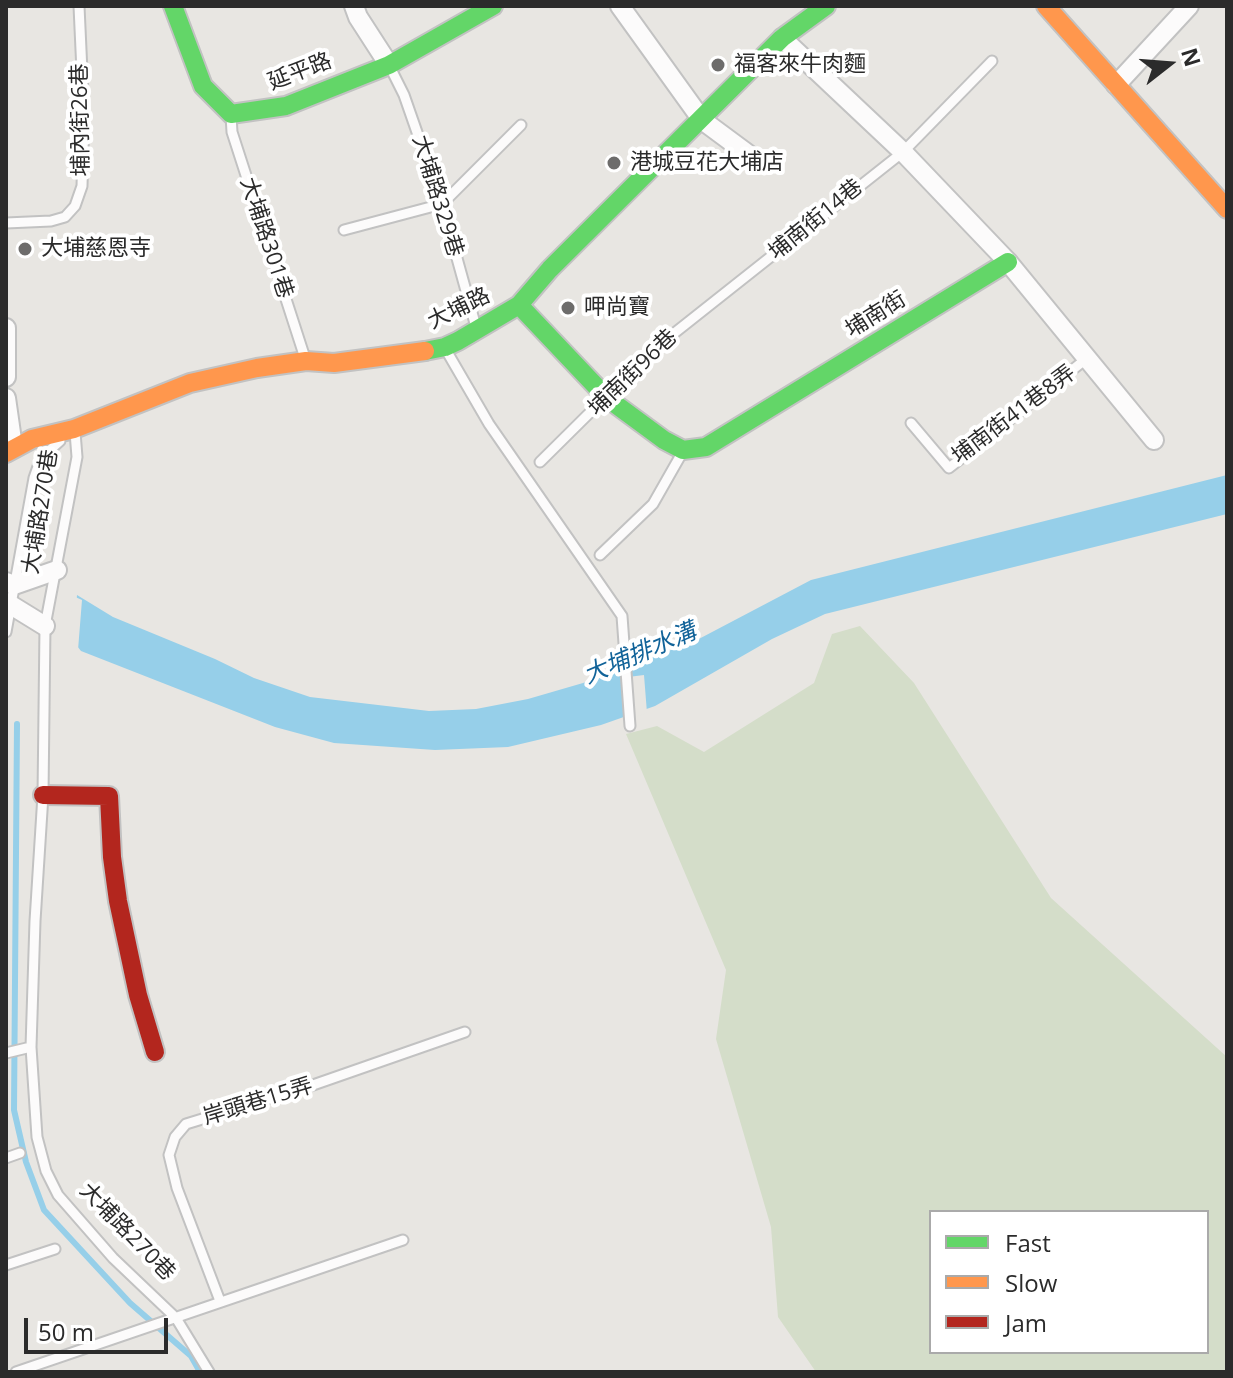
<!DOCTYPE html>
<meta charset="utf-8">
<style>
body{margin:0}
#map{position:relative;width:1233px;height:1378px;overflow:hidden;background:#e8e6e2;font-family:"Open Sans",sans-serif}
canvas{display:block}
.frame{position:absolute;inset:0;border:8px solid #2b2b2b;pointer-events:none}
.legend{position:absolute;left:929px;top:1210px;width:280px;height:144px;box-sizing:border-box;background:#fff;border:2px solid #aaa;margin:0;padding:10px 14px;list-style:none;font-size:24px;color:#2b2b2b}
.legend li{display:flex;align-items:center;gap:16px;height:40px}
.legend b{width:40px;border:2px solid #aaa}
.north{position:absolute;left:1129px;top:24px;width:80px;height:80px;-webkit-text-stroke:6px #fff;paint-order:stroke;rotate:73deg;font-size:22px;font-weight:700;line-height:32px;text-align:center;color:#2b2b2b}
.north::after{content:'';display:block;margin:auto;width:28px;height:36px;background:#2b2b2b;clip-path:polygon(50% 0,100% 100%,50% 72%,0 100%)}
.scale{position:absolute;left:24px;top:1318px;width:144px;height:36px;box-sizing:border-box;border:4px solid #2b2b2b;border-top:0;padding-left:10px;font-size:24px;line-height:28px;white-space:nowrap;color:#2b2b2b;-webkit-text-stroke:6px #fff;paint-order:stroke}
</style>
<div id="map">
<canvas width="1233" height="1378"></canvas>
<div class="frame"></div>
<ul class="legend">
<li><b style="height:10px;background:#63d668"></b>Fast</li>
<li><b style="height:10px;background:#ff974d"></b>Slow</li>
<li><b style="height:10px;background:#b3261e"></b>Jam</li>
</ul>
<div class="north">N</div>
<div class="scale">50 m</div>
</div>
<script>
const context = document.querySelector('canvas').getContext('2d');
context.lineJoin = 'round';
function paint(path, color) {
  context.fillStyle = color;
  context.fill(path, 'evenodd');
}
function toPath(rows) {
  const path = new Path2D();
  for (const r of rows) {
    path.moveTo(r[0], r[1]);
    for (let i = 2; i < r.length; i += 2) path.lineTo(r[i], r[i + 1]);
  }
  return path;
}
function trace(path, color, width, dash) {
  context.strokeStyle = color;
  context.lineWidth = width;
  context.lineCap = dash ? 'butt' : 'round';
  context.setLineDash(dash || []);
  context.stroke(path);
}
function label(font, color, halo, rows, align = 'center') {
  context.font = font + ' "Open Sans","Noto Sans TC",sans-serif';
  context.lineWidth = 8;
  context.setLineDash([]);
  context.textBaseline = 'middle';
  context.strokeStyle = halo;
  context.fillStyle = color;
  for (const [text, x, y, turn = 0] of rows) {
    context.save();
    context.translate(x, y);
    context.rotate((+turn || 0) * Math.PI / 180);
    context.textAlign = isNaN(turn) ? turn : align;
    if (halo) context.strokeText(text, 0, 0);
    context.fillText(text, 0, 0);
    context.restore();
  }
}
const cemetery = toPath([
 [860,626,914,683,1051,898,1227,1057,1227,1372,816,1372,778,1317,771,1227,716,1039,726,970,626,734,657,726,704,752,814,683,832,634],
 [931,1212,1207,1212,1207,1352,931,1352]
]);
const water = toPath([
 [1227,475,1227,514,825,614,772,639,655,706,601,725,508,747,435,750,334,743,275,727,81,651,73,641,77,595,113,617,215,659,254,678,310,697,429,711,476,709,528,699,583,683,695,641,811,580]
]);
const pier = toPath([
 [73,596,82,600,78,650,69,642],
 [644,675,647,713,632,718,628,677]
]);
const stream = toPath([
 [17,724,14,1110,26,1162,44,1210,130,1303,191,1356,200,1372]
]);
const lane = toPath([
 [391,69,404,95,442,204,476,327],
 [231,116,232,132,305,358],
 [6,223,51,221,65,217,75,206,82,186,84,116,79,6],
 [344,230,442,204,521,125],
 [446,350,489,424,622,616,630,726],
 [911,423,949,468,1086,359],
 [75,432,77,457,45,626,43,795,35,921,31,1047,37,1137,46,1171,58,1195,113,1258,176,1318,209,1372],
 [540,462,653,350,903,152,992,61],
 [600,555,653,504,682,453],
 [6,632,34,478,41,458,60,441],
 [6,1053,31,1047],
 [6,1158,20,1153],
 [6,1265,55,1249],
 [220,1301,177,1188,169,1155,175,1137,186,1124,313,1085,465,1032],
 [16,1372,403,1240]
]);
const street = toPath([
 [354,6,358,17,389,65],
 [620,6,702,120,760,163],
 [782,38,903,152,1008,262,1154,440],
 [1116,85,1189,6],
 [6,328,6,377],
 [6,398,13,447],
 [6,582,14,585,57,570],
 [6,602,45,626]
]);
const fast = toPath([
 [173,6,203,86,231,114,286,106,389,65,493,6],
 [519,305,607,398,664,440,683,450,706,447,1008,262],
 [425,351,445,347,458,341,519,305,550,269,782,38,826,6]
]);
const slow = toPath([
 [1046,6,1227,209],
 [6,453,32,439,74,429,190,383,257,368,306,361,334,363,425,351]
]);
const jam = toPath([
 [43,795,109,796,112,857,118,901,138,995,155,1052]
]);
const markers = [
 [718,65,8,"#6d6c6b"],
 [614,163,8,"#6d6c6b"],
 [25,249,8,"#6d6c6b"],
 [568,308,8,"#6d6c6b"]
];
const poiNames = [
 ["福客來牛肉麵",734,65],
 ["港城豆花大埔店",630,163],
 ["大埔慈恩寺",41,249],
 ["呷尚寶",584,308]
];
const streetNames = [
 ["延平路",300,72,-21],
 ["埔內街26巷",81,120,-91],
 ["大埔路329巷",437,196,73],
 ["埔南街14巷",816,220,-39],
 ["大埔路301巷",266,238,72],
 ["大埔路",459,309,-26],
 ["埔南街",876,315,-32],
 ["埔南街96巷",633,373,-44],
 ["埔南街41巷8弄",1014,415,-37],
 ["大埔路270巷",41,512,-81],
 ["岸頭巷15弄",258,1102,-17],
 ["大埔路270巷",127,1232,46]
];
const waterNames = [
 ["大埔排水溝",640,654,-23]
];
paint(cemetery, '#d4ddc9');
paint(water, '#96cfe9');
paint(pier, '#e8e6e2');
trace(stream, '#96cfe9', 6);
trace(lane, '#c2c2c2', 13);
trace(street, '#c2c2c2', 22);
trace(fast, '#c2c2c2', 22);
trace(slow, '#c2c2c2', 22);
trace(jam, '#c2c2c2', 22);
trace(lane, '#fcfbfb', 9);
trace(street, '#fcfbfb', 18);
trace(fast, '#63d668', 18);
trace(slow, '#ff974d', 18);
trace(jam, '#b3261e', 18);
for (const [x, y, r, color] of markers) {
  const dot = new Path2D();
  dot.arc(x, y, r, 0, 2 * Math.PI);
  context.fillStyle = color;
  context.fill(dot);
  trace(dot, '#fff', 3);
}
label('22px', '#2b2b2b', '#fff', poiNames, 'left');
label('22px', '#2b2b2b', '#fff', streetNames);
label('italic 24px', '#116399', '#fff', waterNames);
</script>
